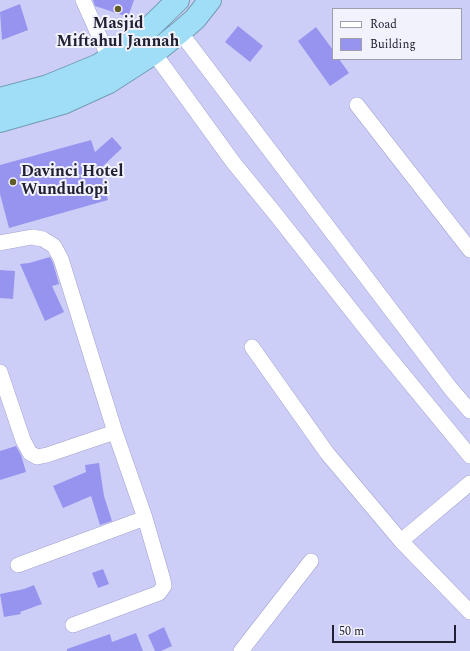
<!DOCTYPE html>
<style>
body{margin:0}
#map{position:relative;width:470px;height:651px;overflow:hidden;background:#cdcef7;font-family:Spectral,serif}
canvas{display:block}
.legend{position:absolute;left:332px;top:8px;width:130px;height:52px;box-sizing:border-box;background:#f2f2fd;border:1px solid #9e9eac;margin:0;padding:5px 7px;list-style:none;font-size:12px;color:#202033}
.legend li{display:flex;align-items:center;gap:8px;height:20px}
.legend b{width:20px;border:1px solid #9e9eac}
.scale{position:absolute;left:332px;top:625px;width:124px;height:18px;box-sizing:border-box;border:2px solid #202033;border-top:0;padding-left:5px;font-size:12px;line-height:14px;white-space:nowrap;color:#202033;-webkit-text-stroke:3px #f2f2fd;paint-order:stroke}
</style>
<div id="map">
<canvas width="470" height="651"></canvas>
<ul class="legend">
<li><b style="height:5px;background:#fff"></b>Road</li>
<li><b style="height:11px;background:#9794ef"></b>Building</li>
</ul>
<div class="scale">50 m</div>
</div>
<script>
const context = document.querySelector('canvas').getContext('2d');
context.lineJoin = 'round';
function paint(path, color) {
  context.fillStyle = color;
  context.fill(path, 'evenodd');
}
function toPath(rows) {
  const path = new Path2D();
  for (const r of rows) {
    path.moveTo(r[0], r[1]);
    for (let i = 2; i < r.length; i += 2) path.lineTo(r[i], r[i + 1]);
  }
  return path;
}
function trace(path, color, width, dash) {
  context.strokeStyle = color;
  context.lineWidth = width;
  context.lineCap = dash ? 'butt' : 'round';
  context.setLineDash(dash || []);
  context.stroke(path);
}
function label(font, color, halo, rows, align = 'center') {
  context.font = font + ' Spectral,serif';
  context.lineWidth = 4;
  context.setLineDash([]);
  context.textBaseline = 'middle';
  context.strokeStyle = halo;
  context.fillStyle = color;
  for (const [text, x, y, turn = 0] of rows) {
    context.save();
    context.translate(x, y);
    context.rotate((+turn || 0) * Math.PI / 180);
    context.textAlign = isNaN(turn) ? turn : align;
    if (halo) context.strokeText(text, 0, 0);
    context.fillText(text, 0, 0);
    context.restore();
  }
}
const building = toPath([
 [93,0,134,0,128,17,95,6],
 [20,4,28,30,2,40,0,12],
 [238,26,263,46,250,62,225,42],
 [316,27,333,50,333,59,339,59,349,73,330,86,298,41],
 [112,137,122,148,100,169,108,200,9,228,0,194,0,165,91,140,95,152],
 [50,257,53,263,59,284,52,286,64,312,45,321,20,264,29,263],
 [0,270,15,271,13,299,0,298],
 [16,446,21,455,26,472,0,480,0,451],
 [99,463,104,496,112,521,100,525,91,496,63,508,53,486,86,472,85,465],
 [103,569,109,584,98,588,92,573],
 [34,585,42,604,20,612,21,614,4,617,0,594,24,589],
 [164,627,172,646,161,651,155,651,148,635],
 [136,633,143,651,67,651,67,649,110,634,112,642]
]);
const street = toPath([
 [83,0,109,58],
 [180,32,451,389,470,411],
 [154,53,233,162,277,216,378,344,470,456],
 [357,105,470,250],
 [0,243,32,237,43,239,54,246,61,259,115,432,145,518,163,580,164,586,159,593,73,625],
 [252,347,327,453,401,541],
 [0,372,23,440,30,453,37,457,47,455,115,432],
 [470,483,401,541,470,612],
 [18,565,145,518],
 [241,651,311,561]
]);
const highway = toPath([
 [0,99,48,86,99,65,142,35,178,0],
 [0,121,63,103,109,82,154,53,180,32,195,19,210,0]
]);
const markers = [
 [118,9,4,"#605c28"],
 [13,182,4,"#605c28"]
];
const poiNames = [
 ["Masjid",118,25],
 ["Miftahul Jannah",118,43],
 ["Davinci Hotel",21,173,"left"],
 ["Wundudopi",21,191,"left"]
];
paint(building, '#9794ef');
trace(street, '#a1a1d1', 16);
trace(highway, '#739cb2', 24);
trace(street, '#fff', 15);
trace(highway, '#9fdef6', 22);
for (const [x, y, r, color] of markers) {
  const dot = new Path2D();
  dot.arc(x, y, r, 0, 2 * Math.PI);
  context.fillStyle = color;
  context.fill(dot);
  trace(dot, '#f2f2fd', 1.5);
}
label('bold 16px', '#202033', '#f2f2fd', poiNames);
</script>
